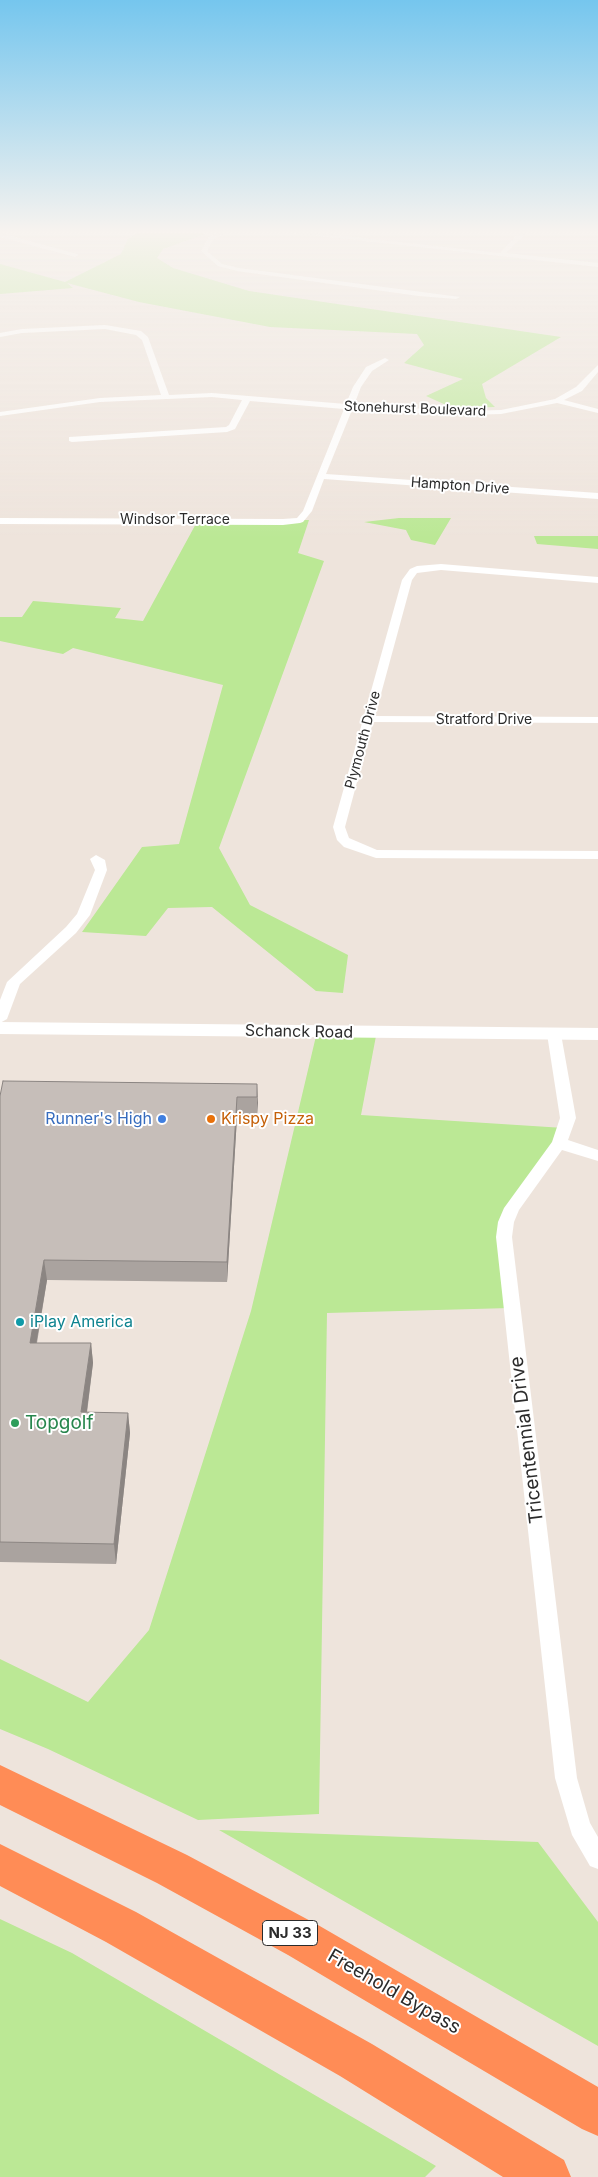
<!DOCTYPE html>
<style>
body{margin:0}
canvas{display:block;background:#eee4dc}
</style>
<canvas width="598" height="2177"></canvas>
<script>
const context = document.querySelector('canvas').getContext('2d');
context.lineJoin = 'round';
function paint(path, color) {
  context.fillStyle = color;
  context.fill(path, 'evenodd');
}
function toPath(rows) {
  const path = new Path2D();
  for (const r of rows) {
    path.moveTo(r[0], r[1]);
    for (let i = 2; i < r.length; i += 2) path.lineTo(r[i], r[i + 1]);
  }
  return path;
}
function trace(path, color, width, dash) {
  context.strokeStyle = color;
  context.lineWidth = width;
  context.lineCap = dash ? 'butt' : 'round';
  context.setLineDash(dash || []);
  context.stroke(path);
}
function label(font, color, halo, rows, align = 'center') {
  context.font = font + ' Inter,sans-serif';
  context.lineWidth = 4;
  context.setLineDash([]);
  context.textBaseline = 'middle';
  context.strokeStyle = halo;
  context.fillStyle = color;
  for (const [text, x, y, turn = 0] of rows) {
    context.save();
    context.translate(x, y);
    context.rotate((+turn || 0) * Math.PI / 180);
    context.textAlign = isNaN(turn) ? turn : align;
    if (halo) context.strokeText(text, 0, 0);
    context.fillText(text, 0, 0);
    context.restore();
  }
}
const green = toPath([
 [137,233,202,233,205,234,163,249,157,258,173,268,249,291,561,337,482,384,486,398,495,407,463,408,446,405,426,396,463,379,404,363,424,345,417,334,270,327,139,302,67,283,73,288,0,294,0,264,65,282,121,254,128,239],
 [399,518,451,518,435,545,411,540,406,530,364,522],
 [198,520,309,520,298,553,324,561,219,848,250,905,348,955,343,993,316,991,212,907,168,908,146,936,82,932,142,847,179,844,223,685,73,648,63,654,0,641,0,617,22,617,33,601,121,608,115,618,143,621],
 [534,536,598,536,598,549,537,544],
 [316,1036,376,1036,361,1115,564,1128,507,1219,510,1308,327,1313,319,1814,198,1820,48,1749,0,1729,0,1659,88,1702,149,1630,251,1311],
 [219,1830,538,1842,598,1922,598,2046],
 [0,1919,72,1953,436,2166,425,2177,0,2177]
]);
const minor = toPath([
 [0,233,77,254,78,255,75,257,0,237,0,233],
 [216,233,224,233,213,240,207,251,222,264,239,268,460,297,456,299,419,296,237,271,218,266,201,251,208,238,216,233],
 [294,233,315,233,500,253,519,233,526,233,506,253,598,263,598,267,294,233],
 [105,325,141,331,148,337,169,395,212,393,346,404,353,387,366,367,385,358,389,360,372,371,361,387,354,405,465,411,501,410,555,399,576,387,598,365,598,372,582,391,564,400,598,409,598,413,557,403,501,414,465,415,352,410,326,474,598,493,598,499,324,479,312,511,303,522,300,523,283,525,0,524,0,518,283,519,297,518,303,511,344,409,250,401,235,429,227,432,72,442,69,441,69,437,226,427,229,425,242,400,212,397,100,402,0,416,0,412,100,398,161,395,142,340,136,335,105,329,22,333,0,337,0,333,22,329,105,325],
 [441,564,598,577,598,583,441,570,417,573,412,580,375,716,598,717,598,723,373,722,345,827,349,838,377,850,598,851,598,859,376,858,344,847,337,840,333,827,402,580,410,569,417,566,441,564],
 [96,855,105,860,107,870,90,915,76,933,20,984,7,1019,0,1023,0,1000,7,982,66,927,77,914,95,870,90,859,96,855],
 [554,1030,561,1034,576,1118,568,1140,598,1150,598,1161,562,1150,519,1210,514,1222,512,1237,577,1778,590,1823,598,1837,598,1869,590,1866,572,1835,555,1778,496,1237,498,1222,504,1208,552,1142,560,1118,547,1034,554,1030]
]);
const tertiary = toPath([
 [0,1022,598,1028,598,1040,0,1034,0,1022]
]);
const motorway = toPath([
 [0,1765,187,1855,318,1925,598,2087,598,2136,582,2129,288,1955,157,1883,0,1805,0,1765],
 [0,1844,136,1912,372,2044,564,2160,571,2177,503,2177,340,2076,106,1942,0,1886,0,1844]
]);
const wall = toPath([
 [257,1084,257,1117,237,1117,227,1282,47,1280,37,1343,91,1343,93,1363,87,1413,128,1413,130,1433,116,1564,0,1562,0,1096]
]);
const shadedWall = toPath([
 [257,1084,258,1103,257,1117],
 [237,1097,237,1117,227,1282,227,1262],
 [44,1260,47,1280,33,1363,30,1343],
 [91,1343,93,1363,84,1433,81,1412],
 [128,1413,130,1433,116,1564,114,1544]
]);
const building = toPath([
 [3,1081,257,1084,257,1097,237,1097,227,1262,44,1260,30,1343,91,1343,81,1412,128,1413,114,1544,0,1542,0,1096,3,1081]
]);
const markers = [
 [162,1119,5,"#3f7fe0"],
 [211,1119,5,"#e8710a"],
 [20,1322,5,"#0f9aa8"],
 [15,1423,5,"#2e9e5b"]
];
const farStreetnames = [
 ["Stonehurst Boulevard",415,409,2],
 ["Hampton Drive",460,486,4],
 ["Windsor Terrace",175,520],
 ["Stratford Drive",484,720],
 ["Plymouth Drive",363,740,-75]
];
const shields = [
 [290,1933,55]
];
const shieldNames = [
 ["NJ 33",290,1933]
];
const streetNames = [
 ["Schanck Road",299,1032,1]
];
const shopNames = [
 ["Runner's High",152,1119]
];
const foodNames = [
 ["Krispy Pizza",221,1119]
];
const cultureNames = [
 ["iPlay America",30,1322]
];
const nearLeisurenames = [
 ["Topgolf",25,1423]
];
const nearStreetnames = [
 ["Tricentennial Drive",527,1440,-97],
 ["Freehold Bypass",394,1992,30]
];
paint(green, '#bbe895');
paint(minor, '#fff');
paint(tertiary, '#fff');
paint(motorway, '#ff8c56');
paint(wall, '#aaa39f');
paint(shadedWall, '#8b8582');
paint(building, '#c6beb9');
trace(building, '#8b8582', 1);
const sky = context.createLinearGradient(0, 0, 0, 538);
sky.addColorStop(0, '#75c6ee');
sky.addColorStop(0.43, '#f7f3ef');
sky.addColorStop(1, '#f7f3ef00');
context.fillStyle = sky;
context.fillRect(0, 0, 598, 538);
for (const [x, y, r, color] of markers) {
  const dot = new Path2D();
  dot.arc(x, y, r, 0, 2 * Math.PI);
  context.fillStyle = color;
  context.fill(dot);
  trace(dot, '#fff', 2);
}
label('14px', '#2b2b2b', '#fff', farStreetnames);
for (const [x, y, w] of shields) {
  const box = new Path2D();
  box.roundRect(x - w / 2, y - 12.5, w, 25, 4);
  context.fillStyle = '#fff';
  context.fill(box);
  trace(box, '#2b2b2b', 1);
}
label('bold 15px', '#2b2b2b', null, shieldNames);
label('16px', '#2b2b2b', '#fff', streetNames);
label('16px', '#366cbe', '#fff', shopNames, 'right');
label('16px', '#c56008', '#fff', foodNames, 'left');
label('16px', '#0d838f', '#fff', cultureNames, 'left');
label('19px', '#27864d', '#fff', nearLeisurenames, 'left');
label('19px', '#2b2b2b', '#fff', nearStreetnames);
</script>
